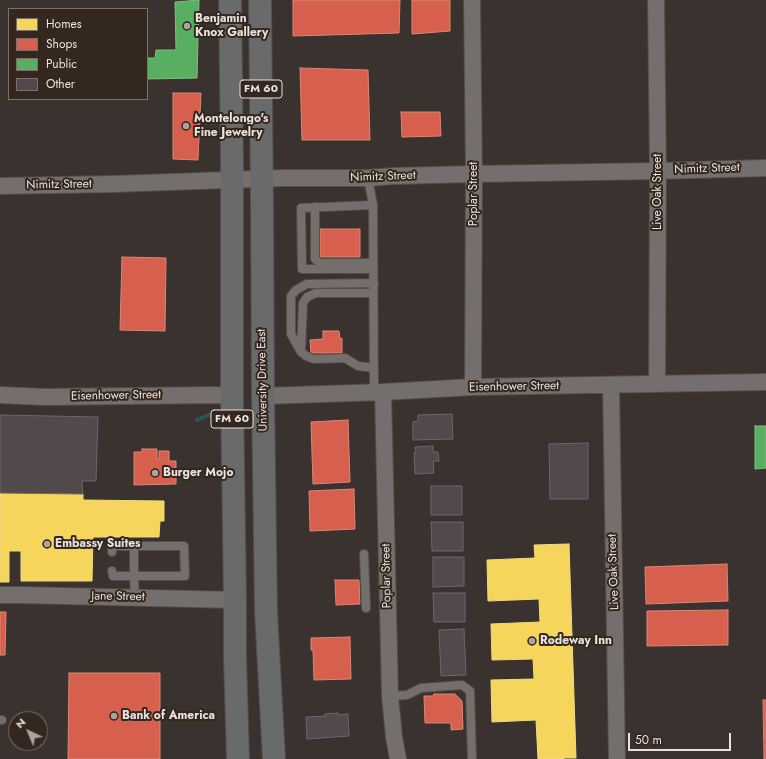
<!DOCTYPE html>
<style>
body{margin:0}
#map{position:relative;width:766px;height:759px;overflow:hidden;background:#39322e;font-family:Jost,sans-serif}
canvas{display:block}
.legend{position:absolute;left:8px;top:8px;width:140px;height:92px;box-sizing:border-box;background:#33271f;border:1px solid #7c716a;margin:0;padding:5px 7px;list-style:none;font-size:12px;color:#e9e1db}
.legend li{display:flex;align-items:center;gap:8px;height:20px}
.legend b{width:20px;border:1px solid #7c716a}
.north{position:absolute;left:8px;top:711px;width:40px;height:40px;box-sizing:border-box;background:#33271f;border:1px solid #7c716a;border-radius:50%;rotate:316deg;font-size:11px;font-weight:700;line-height:16px;text-align:center;color:#e9e1db}
.north::after{content:'';display:block;margin:auto;width:14px;height:18px;background:#aba49e;clip-path:polygon(50% 0,100% 100%,50% 72%,0 100%)}
.scale{position:absolute;left:628px;top:733px;width:103px;height:18px;box-sizing:border-box;border:2px solid #e9e1db;border-top:0;padding-left:5px;font-size:12px;line-height:14px;white-space:nowrap;color:#e9e1db;-webkit-text-stroke:3px #33271f;paint-order:stroke}
</style>
<div id="map">
<canvas width="766" height="759"></canvas>
<ul class="legend">
<li><b style="height:11px;background:#f6d55c"></b>Homes</li>
<li><b style="height:11px;background:#d6604d"></b>Shops</li>
<li><b style="height:11px;background:#5aae61"></b>Public</li>
<li><b style="height:11px;background:#52494c"></b>Other</li>
</ul>
<div class="north">N</div>
<div class="scale">50 m</div>
</div>
<script>
const context = document.querySelector('canvas').getContext('2d');
context.lineJoin = 'round';
function paint(path, color) {
  context.fillStyle = color;
  context.fill(path, 'evenodd');
}
function toPath(rows) {
  const path = new Path2D();
  for (const r of rows) {
    path.moveTo(r[0], r[1]);
    for (let i = 2; i < r.length; i += 2) path.lineTo(r[i], r[i + 1]);
  }
  return path;
}
function trace(path, color, width, dash) {
  context.strokeStyle = color;
  context.lineWidth = width;
  context.lineCap = dash ? 'butt' : 'round';
  context.setLineDash(dash || []);
  context.stroke(path);
}
function label(font, color, halo, rows, align = 'center') {
  context.font = font + ' Jost,sans-serif';
  context.lineWidth = 4;
  context.setLineDash([]);
  context.textBaseline = 'middle';
  context.strokeStyle = halo;
  context.fillStyle = color;
  for (const [text, x, y, turn = 0] of rows) {
    context.save();
    context.translate(x, y);
    context.rotate((+turn || 0) * Math.PI / 180);
    context.textAlign = isNaN(turn) ? turn : align;
    if (halo) context.strokeText(text, 0, 0);
    context.fillText(text, 0, 0);
    context.restore();
  }
}
const homes = toPath([
 [0,493,83,494,83,500,164,501,164,521,160,521,159,537,93,537,92,581,21,581,21,551,9,551,9,582,0,582,0,493],
 [569,544,576,758,564,758,564,759,538,759,536,720,492,722,491,680,534,679,533,659,492,660,491,624,540,622,539,599,488,601,487,560,535,558,534,545,569,544]
]);
const shops = toPath([
 [293,0,400,0,399,33,293,36,293,0],
 [412,0,450,0,450,31,412,34,412,0],
 [300,68,368,70,370,140,302,140,300,68],
 [173,93,201,93,198,160,173,159,173,93],
 [401,112,440,112,441,136,402,137,401,112],
 [320,229,360,229,360,257,320,257,320,229],
 [122,257,166,258,165,331,120,330,122,257],
 [323,331,339,331,340,339,342,338,342,353,311,353,310,340,323,339,323,331],
 [348,420,350,482,313,484,311,422,348,420],
 [142,449,157,449,157,459,159,459,159,451,169,451,169,461,176,461,176,484,134,485,134,452,142,452,142,449],
 [354,489,355,529,310,531,309,491,354,489],
 [727,564,728,601,646,604,645,567,727,564],
 [335,580,359,580,360,604,336,605,335,580],
 [728,610,728,645,647,646,647,611,728,610],
 [0,612,6,612,5,655,0,655,0,612],
 [350,637,351,679,314,680,313,650,311,650,311,638,350,637],
 [69,673,160,673,160,759,68,759,69,673],
 [434,694,455,694,462,701,463,729,451,730,451,723,425,723,424,696,433,696,434,694],
 [763,700,766,700,766,759,764,759,763,700]
]);
const public = toPath([
 [199,0,197,78,147,79,147,58,155,58,156,50,176,50,175,2,199,0],
 [755,426,766,426,766,468,755,469,755,426]
]);
const stream = toPath([
 [197,420,218,411]
]);
const building = toPath([
 [452,414,453,439,413,440,413,422,418,421,418,415,452,414],
 [0,415,98,417,96,481,82,481,83,494,0,493,0,415],
 [588,443,588,499,550,499,549,444,588,443],
 [433,446,433,452,438,452,439,461,433,461,434,473,415,474,414,453,416,453,415,447,433,446],
 [431,486,462,486,462,515,431,515,431,486],
 [431,522,463,522,463,551,432,551,431,522],
 [433,557,464,557,464,586,433,587,433,557],
 [433,593,465,593,465,622,434,622,433,593],
 [464,629,466,675,441,676,439,630,464,629],
 [338,713,338,715,348,714,349,736,307,739,306,717,325,716,325,714,338,713]
]);
const lane = toPath([
 [368,178,373,205,374,392],
 [315,207,315,259,320,263,373,263],
 [373,269,302,269,301,208,373,205],
 [374,283,307,284,296,290,291,296,291,334,301,352,306,356,314,359,345,358,358,366,374,368],
 [301,351,303,303,307,297,316,293,373,293],
 [112,552,112,546,184,546,185,576,134,576,134,546],
 [364,554,366,608],
 [112,571,113,576,134,576,135,598],
 [390,696,407,695,421,688,462,685,470,691,472,759],
 [0,720,2,720]
]);
const street = toPath([
 [472,0,474,174,473,387],
 [656,0,658,171,657,384],
 [0,186,114,184,283,178,368,178,394,176,474,174,658,171,766,168],
 [611,385,617,759],
 [383,392,390,696,394,737,398,759],
 [0,395,45,397,213,395,232,396],
 [263,396,383,392,473,387,766,382],
 [0,595,21,595,235,600]
]);
const primary = toPath([
 [230,0,232,163,232,396,235,600,235,659,238,759],
 [260,0,262,204,263,396,266,612,274,759]
]);
const markers = [
 [187,26,4,"#aba49e"],
 [186,126,4,"#aba49e"],
 [155,473,4,"#aba49e"],
 [47,544,4,"#aba49e"],
 [532,641,4,"#aba49e"],
 [114,716,4,"#aba49e"]
];
const shields = [
 [261,89,42],
 [232,419,42]
];
const shieldNames = [
 ["FM 60",261,89],
 ["FM 60",232,419]
];
const poiNames = [
 ["Benjamin",195,19],
 ["Knox Gallery",195,33],
 ["Montelongo's",194,119],
 ["Fine Jewelry",194,133],
 ["Burger Mojo",163,473],
 ["Embassy Suites",55,544],
 ["Rodeway Inn",540,641],
 ["Bank of America",122,716]
];
const streetNames = [
 ["Nimitz Street",707,169,-2],
 ["Nimitz Street",383,177,-2],
 ["Nimitz Street",59,185,-1],
 ["Live Oak Street",658,192,-90],
 ["Poplar Street",474,194,-90],
 ["University Drive East",263,380,-91],
 ["Eisenhower Street",514,387,-1],
 ["Eisenhower Street",116,396,-1],
 ["Live Oak Street",614,572,-92],
 ["Poplar Street",387,576,-91],
 ["Jane Street",118,597,1]
];
paint(homes, '#f6d55c');
trace(homes, '#f2d982', 1);
paint(shops, '#d6604d');
trace(shops, '#dc8778', 1);
paint(public, '#5aae61');
trace(public, '#85bd86', 1);
trace(stream, '#28565a', 4);
paint(building, '#52494c');
trace(building, '#6d6767', 1);
trace(lane, '#544e4a', 10);
trace(street, '#544e4a', 18);
trace(primary, '#544e4a', 24);
trace(lane, '#746f6c', 8);
trace(street, '#746f6c', 16);
trace(primary, '#696a6a', 22);
for (const [x, y, r, color] of markers) {
  const dot = new Path2D();
  dot.arc(x, y, r, 0, 2 * Math.PI);
  context.fillStyle = color;
  context.fill(dot);
  trace(dot, '#33271f', 1.5);
}
for (const [x, y, w] of shields) {
  const box = new Path2D();
  box.roundRect(x - w / 2, y - 9, w, 18, 3);
  context.fillStyle = '#33271f';
  context.fill(box);
  trace(box, '#e9e1db', 1);
}
label('bold 11px', '#e9e1db', null, shieldNames);
label('bold 12px', '#e9e1db', '#33271f', poiNames, 'left');
label('12px', '#e9e1db', '#33271f', streetNames);
</script>
